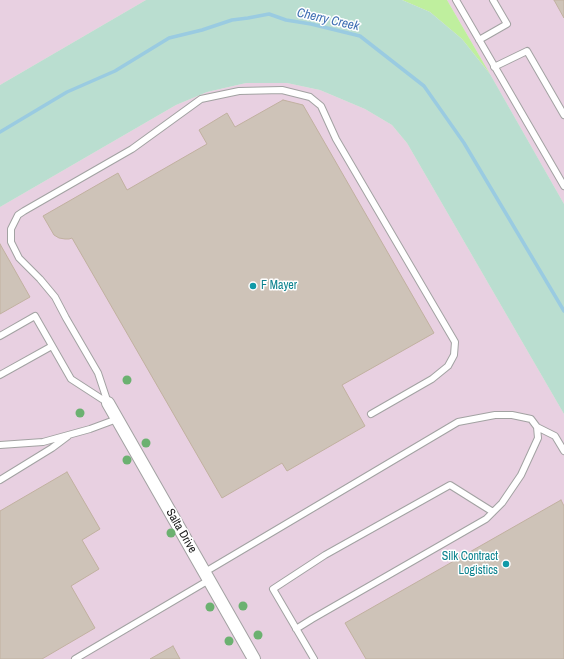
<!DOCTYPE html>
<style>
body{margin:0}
canvas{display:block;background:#eeeadf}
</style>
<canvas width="564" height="659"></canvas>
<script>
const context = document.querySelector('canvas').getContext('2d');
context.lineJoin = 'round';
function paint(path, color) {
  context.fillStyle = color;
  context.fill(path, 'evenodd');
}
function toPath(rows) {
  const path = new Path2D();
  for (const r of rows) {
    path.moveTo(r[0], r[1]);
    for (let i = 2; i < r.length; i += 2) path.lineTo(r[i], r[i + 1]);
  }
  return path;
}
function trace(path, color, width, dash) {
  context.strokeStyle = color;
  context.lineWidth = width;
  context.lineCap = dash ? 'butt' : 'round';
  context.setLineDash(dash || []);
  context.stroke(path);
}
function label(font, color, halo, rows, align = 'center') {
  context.font = font + ' "Archivo Narrow",sans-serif';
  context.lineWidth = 3;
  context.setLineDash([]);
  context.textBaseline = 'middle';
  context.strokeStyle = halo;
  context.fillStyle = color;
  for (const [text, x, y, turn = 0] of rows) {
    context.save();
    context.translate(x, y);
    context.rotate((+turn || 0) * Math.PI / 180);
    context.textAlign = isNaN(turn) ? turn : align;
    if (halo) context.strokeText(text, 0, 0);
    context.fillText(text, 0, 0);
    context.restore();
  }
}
const industrial = toPath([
 [0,0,146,0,0,85],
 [447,0,564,0,564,204,490,74],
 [246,83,287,83,320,90,365,109,392,125,407,143,564,414,564,659,0,659,0,207,176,105,207,92]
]);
const grass = toPath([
 [402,0,447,0,490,74,462,39,430,12]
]);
const wetland = toPath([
 [146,0,402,0,430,12,462,39,490,74,564,204,564,414,407,143,392,125,365,109,320,90,287,83,246,83,207,92,176,105,0,207,0,85]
]);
const stream = toPath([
 [0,132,67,92,115,71,169,38,202,30,232,20,248,18,269,14,286,20,311,24,360,36,424,86,464,143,564,311]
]);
const building = toPath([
 [554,0,564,0,564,18,554,0],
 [283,100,303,105,434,333,342,385,365,426,287,471,282,463,222,498,72,238,69,239,65,239,59,238,54,235,43,216,118,173,127,190,207,144,199,130,227,113,235,127,283,100],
 [0,244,30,297,0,314,0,244],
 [67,472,100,529,82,540,99,569,71,586,95,628,42,659,0,659,0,511,67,472],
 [561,500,564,506,564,659,366,659,345,623,561,500],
 [173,646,180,659,150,659,173,646]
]);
const lane = toPath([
 [456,0,564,186],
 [479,40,507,24,493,0],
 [494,67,527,51,564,115],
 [0,336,35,316,71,379,108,403],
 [0,375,52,346],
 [108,403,98,373,66,318,55,297,40,279,19,258,11,242,11,229,18,215,24,211,132,149,201,99,239,91,282,90,310,97,321,106,336,139,455,342,454,355,448,366,432,379,371,414],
 [537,427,555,436,564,451],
 [0,445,43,442,90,429,117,419],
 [0,480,52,448,68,436],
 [205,572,458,422,495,415,512,415,531,419,537,427,538,438,521,475,502,503,486,519,312,619,296,629],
 [75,659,209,580],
 [314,659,273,589,325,555,450,485,493,512]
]);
const street = toPath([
 [108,403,254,659]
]);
const trees = [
 [127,380],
 [80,413],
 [146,443],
 [127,460],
 [171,533],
 [243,606],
 [210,607],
 [258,635],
 [229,641]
];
const markers = [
 [253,286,4,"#0f9aa8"],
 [506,564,4,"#0f9aa8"]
];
const cultureNames = [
 ["F Mayer",261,286],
 ["Silk Contract",498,557,"right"],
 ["Logistics",498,571,"right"]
];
const streetNames = [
 ["Salta Drive",181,531,60]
];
const waterNames = [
 ["Cherry Creek",328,20,13]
];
paint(industrial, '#e8d0e1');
paint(grass, '#bfef9e');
paint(wetland, '#baded0');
trace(stream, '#9acbe1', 3.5);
paint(building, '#cec3b8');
trace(building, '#c1b1a0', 1);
trace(lane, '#a2a2a2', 8);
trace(street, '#a2a2a2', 14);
trace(lane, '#fff', 6);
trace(street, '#fff', 12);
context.fillStyle = '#6bb170';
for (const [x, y] of trees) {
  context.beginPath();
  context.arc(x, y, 4.5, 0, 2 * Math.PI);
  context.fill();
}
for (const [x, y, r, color] of markers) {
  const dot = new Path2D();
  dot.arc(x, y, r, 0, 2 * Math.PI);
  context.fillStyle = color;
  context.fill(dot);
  trace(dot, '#fff', 1.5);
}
label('12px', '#0d838f', '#fff', cultureNames, 'left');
label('12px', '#1b1b1b', '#fff', streetNames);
label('italic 13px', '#3f6fb3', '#fff', waterNames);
</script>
